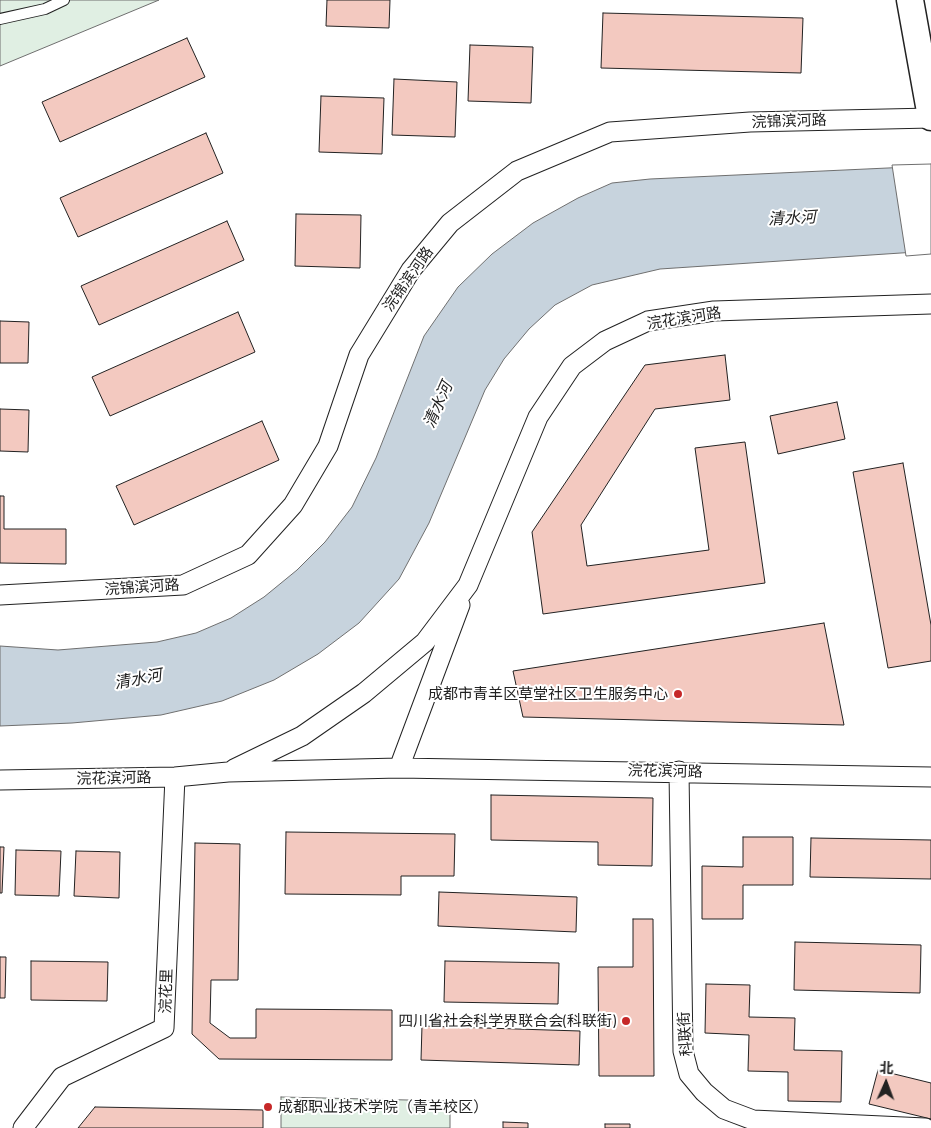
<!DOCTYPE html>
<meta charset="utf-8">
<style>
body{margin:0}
#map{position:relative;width:931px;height:1128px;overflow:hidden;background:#fff;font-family:Barlow,"Noto Sans SC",sans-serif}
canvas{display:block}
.north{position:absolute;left:861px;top:1058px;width:50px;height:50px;-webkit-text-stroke:4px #fff;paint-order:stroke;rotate:2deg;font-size:14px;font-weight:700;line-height:20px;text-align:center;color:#222}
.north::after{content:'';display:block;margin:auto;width:18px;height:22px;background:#222;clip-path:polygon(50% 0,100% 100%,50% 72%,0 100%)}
</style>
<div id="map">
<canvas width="931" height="1128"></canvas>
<div class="north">北</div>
</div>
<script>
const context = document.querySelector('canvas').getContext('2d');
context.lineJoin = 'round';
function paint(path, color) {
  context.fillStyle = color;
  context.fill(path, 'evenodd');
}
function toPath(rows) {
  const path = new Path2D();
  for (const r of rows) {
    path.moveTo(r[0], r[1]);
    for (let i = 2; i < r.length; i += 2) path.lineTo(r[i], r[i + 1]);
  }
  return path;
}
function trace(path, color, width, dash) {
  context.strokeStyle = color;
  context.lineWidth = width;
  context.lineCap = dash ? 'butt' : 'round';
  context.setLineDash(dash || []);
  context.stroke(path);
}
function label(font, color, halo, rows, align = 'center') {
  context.font = font + ' Barlow,"Noto Sans SC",sans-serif';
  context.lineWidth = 4;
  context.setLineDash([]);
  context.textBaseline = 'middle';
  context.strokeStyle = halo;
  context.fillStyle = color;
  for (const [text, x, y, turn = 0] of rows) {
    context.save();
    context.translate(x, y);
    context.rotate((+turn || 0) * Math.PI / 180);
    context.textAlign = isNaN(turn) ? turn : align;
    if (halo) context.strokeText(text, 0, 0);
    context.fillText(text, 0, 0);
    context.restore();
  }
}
const green = toPath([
 [0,0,159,0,0,66,0,0],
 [281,1097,450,1101,450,1128,281,1128,281,1097]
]);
const water = toPath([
 [931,166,931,251,660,269,592,285,555,305,529,329,504,359,485,390,429,523,399,579,359,623,318,654,274,680,222,701,161,715,72,723,0,726,0,646,58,650,157,642,196,633,231,618,264,597,297,570,325,542,352,507,376,458,424,336,458,287,492,254,533,223,578,198,612,183,650,179,931,166]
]);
const pier = toPath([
 [931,164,931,254,906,256,892,165,931,164]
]);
const building = toPath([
 [327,0,390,0,389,28,326,26,327,0],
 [603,13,803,18,801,73,601,68,603,13],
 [187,38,205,77,60,142,42,102,187,38],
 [470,45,533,47,531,103,468,101,470,45],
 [394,79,457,82,455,137,392,135,394,79],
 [321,96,384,98,382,154,319,152,321,96],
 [206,133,223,173,78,237,60,198,206,133],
 [296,214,361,215,360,268,295,266,296,214],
 [227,221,244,260,99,325,81,286,227,221],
 [238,312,255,352,110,416,92,377,238,312],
 [0,321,29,322,28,363,0,363,0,321],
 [725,355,730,400,655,409,581,525,587,566,709,550,695,448,745,442,765,583,543,614,532,532,645,365,725,355],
 [837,402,845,439,778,454,770,416,837,402],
 [0,409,29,410,28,452,0,451,0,409],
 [262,421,279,460,134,525,116,486,262,421],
 [903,463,931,625,931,661,888,668,853,472,903,463],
 [0,496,4,496,4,529,66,529,66,564,0,563,0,496],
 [824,623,844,725,523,717,513,671,824,623],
 [491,795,653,798,652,866,598,865,598,842,491,840,491,795],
 [286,832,455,834,454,876,401,876,401,895,285,894,286,832],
 [743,837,793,837,793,885,743,885,743,919,702,919,702,866,743,867,743,837],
 [811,838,931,840,931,879,810,877,811,838],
 [195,843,240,844,238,980,211,980,210,1023,230,1038,256,1038,256,1009,392,1010,392,1060,219,1059,192,1034,195,843],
 [0,847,4,847,2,893,0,893,0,847],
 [16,850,61,851,59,896,15,895,16,850],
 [76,851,120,852,119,898,74,896,76,851],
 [439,892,577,897,576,932,438,926,439,892],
 [633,919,653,919,654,1076,599,1076,598,967,633,967,633,919],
 [795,942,921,945,920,993,794,990,795,942],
 [0,957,6,957,5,998,0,998,0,957],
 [31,961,108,962,107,1001,31,1000,31,961],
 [445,961,559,963,558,1004,444,1002,445,961],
 [706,984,750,985,749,1017,795,1018,794,1050,842,1051,841,1102,788,1101,788,1072,748,1071,749,1035,705,1033,706,984],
 [422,1026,580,1031,579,1065,421,1060,422,1026],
 [878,1070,931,1083,931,1119,869,1104,878,1070],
 [95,1107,263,1110,263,1128,78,1128,95,1107],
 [503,1122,528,1123,528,1128,503,1128,503,1122],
 [605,1124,630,1124,630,1128,605,1128,605,1124]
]);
const lane = toPath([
 [0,19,45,9,64,0]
]);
const street = toPath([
 [0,595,183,585,248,555,293,505,328,446,359,355,411,270,450,223,517,171,610,132,750,122,931,118],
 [399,768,460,605],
 [234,769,302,736,364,693,425,642,468,585,538,417,572,366,605,341,648,321,714,311,931,304],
 [679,771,683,1051,689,1074,704,1092,724,1109,753,1120,925,1128],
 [0,780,175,777,228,772,399,768,931,777],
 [23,1128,62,1077,164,1028,175,777]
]);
const secondary = toPath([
 [910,0,931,117]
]);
const markers = [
 [678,694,5,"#c62828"],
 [626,1021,5,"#c62828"],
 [268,1107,5,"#c62828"]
];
const streetNames = [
 ["浣锦滨河路",789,121,-2],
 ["浣锦滨河路",408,279,-55],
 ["浣花滨河路",684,318,-9],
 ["浣锦滨河路",142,587,-4],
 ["浣花滨河路",665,771,1],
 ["浣花滨河路",114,778,-1],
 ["浣花里",166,991,-88],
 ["科联街",685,1034,-94]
];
const poiNames = [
 ["成都市青羊区草堂社区卫生服务中心",668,694],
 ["四川省社会科学界联合会(科联街)",616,1021],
 ["成都职业技术学院（青羊校区）",278,1107,"left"]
];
const waterNames = [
 ["清水河",792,218,-3],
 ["清水河",438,405,-66],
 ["清水河",138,679,-10]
];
paint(green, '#e0efe3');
trace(green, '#6f6f6f', 1);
paint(water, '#c7d3dd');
trace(water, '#6f6f6f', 1);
paint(pier, '#fff');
trace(pier, '#6f6f6f', 1);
paint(building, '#f3c9c0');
trace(building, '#222', 1);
trace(lane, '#222', 12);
trace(street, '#222', 21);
trace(secondary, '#222', 29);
trace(lane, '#fff', 10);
trace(street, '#fff', 19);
trace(secondary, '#fff', 26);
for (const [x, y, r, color] of markers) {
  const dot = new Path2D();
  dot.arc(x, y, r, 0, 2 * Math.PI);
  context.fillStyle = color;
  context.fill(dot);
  trace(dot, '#fff', 2);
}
label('15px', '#222', '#fff', streetNames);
label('15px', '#222', '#fff', poiNames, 'right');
label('italic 16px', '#222', '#fff', waterNames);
</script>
